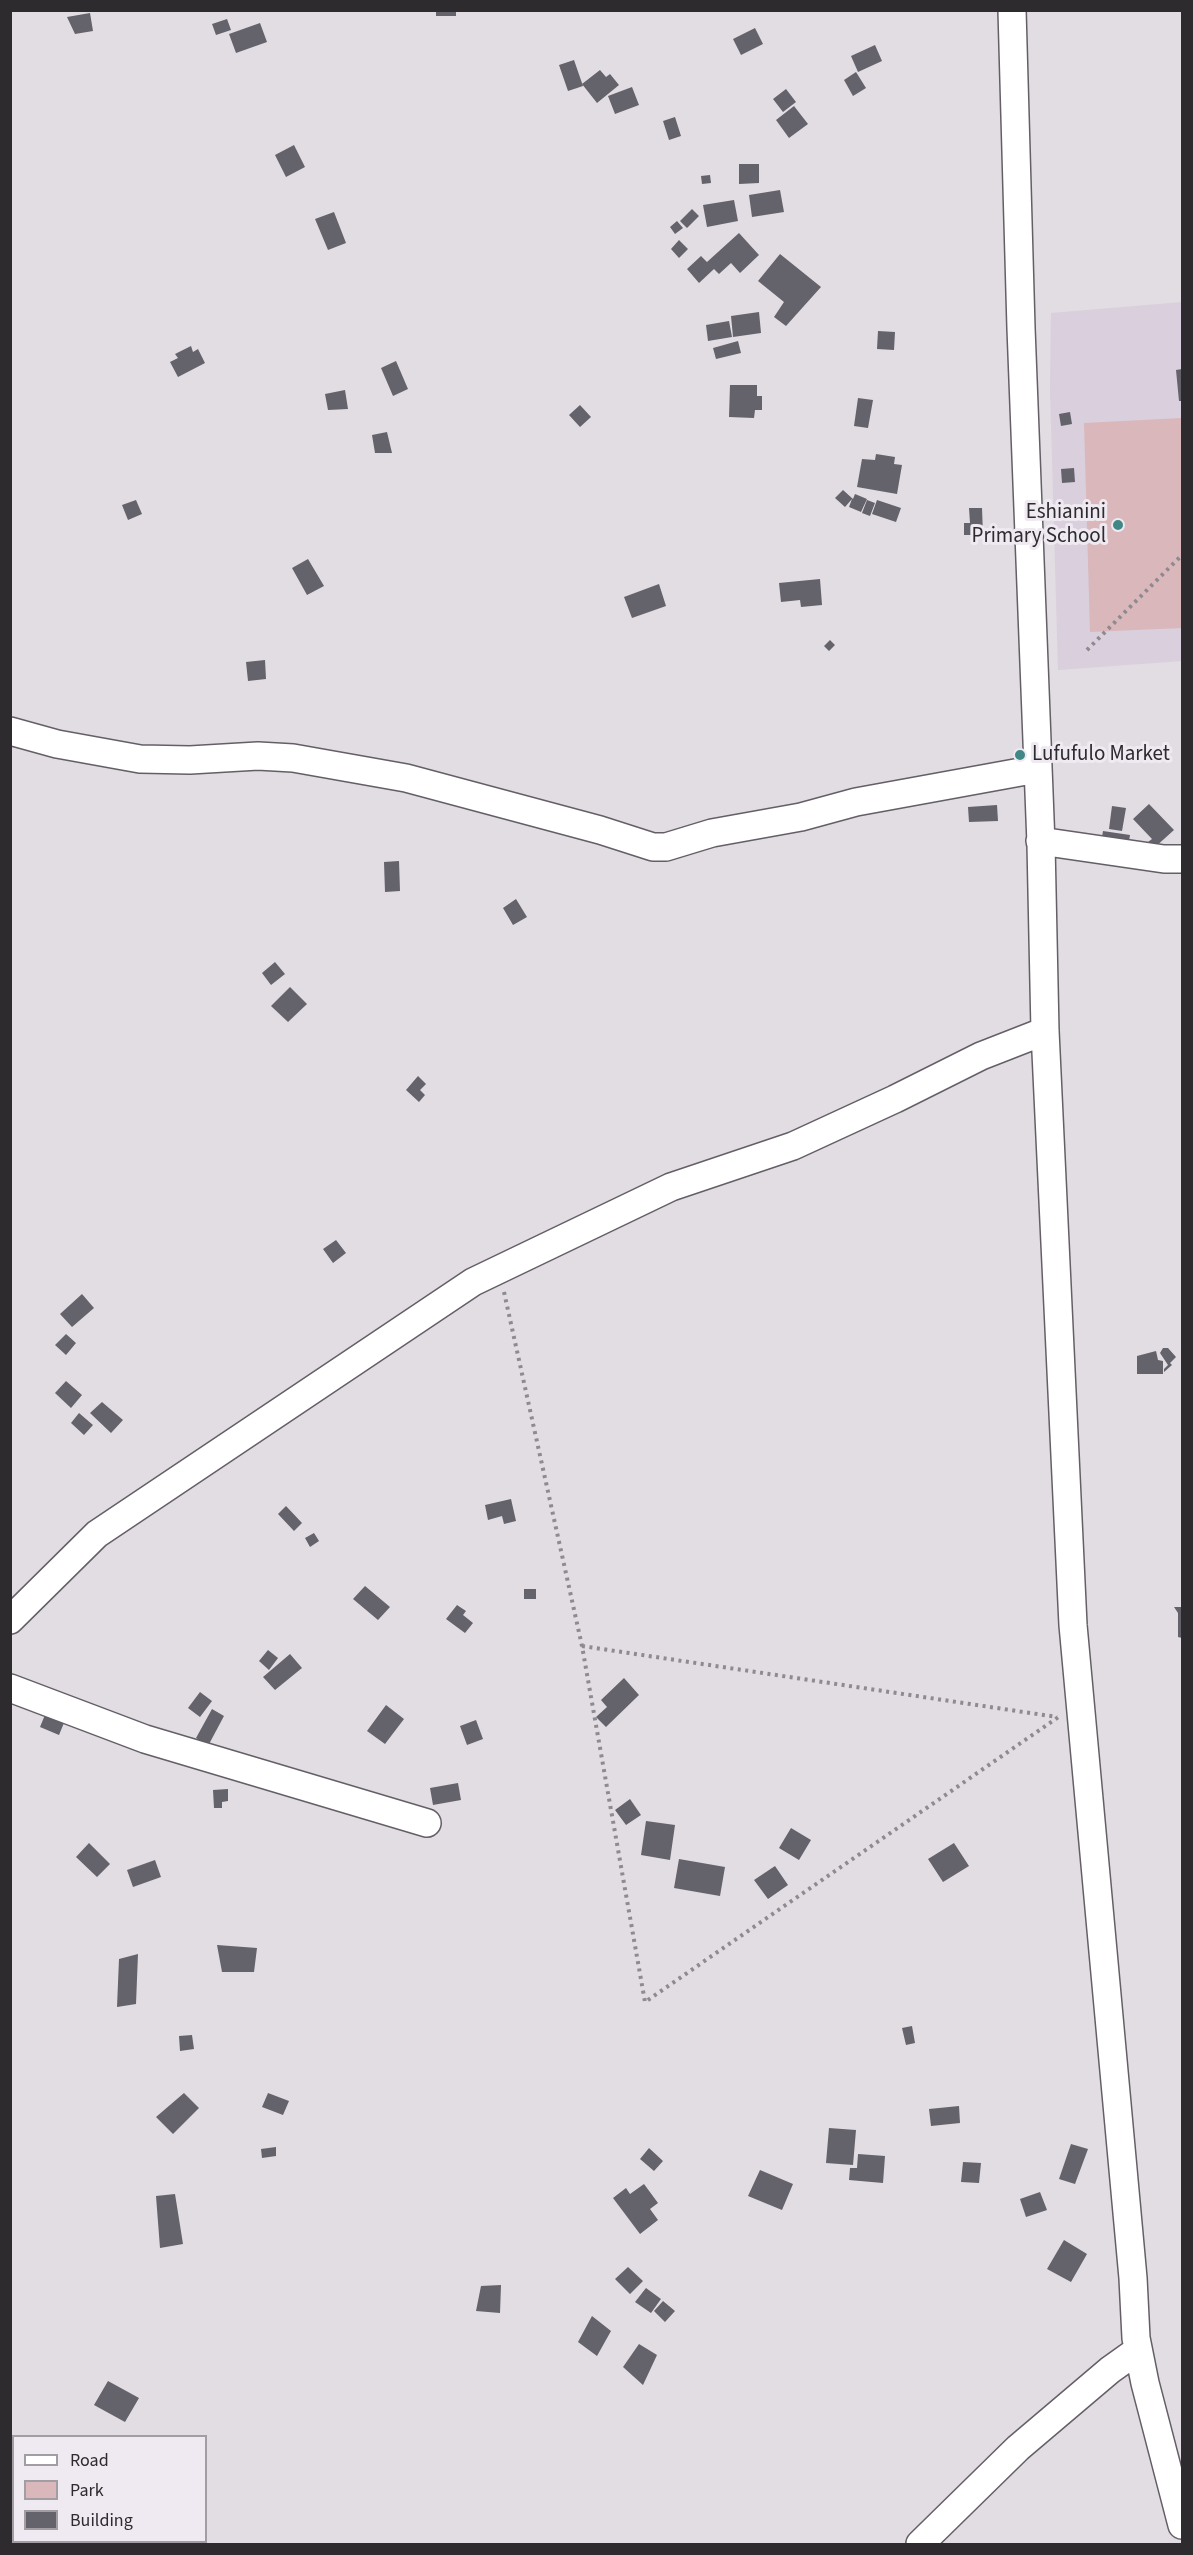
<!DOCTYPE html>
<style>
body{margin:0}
#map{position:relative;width:1193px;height:2555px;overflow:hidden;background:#e2dce3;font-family:"Source Sans 3",sans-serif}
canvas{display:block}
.frame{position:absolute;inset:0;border:12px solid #2d2b2e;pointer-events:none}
.legend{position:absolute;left:12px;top:2435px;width:195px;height:108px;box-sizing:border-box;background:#efe9f1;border:2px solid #a19da3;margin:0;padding:8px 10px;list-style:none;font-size:18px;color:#2d2b2e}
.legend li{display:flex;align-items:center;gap:12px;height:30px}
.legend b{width:30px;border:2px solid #a19da3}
</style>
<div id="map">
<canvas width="1193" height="2555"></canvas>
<div class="frame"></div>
<ul class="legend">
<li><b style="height:8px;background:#fff"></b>Road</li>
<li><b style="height:16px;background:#d9b7bb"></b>Park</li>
<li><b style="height:16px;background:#64626a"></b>Building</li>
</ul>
</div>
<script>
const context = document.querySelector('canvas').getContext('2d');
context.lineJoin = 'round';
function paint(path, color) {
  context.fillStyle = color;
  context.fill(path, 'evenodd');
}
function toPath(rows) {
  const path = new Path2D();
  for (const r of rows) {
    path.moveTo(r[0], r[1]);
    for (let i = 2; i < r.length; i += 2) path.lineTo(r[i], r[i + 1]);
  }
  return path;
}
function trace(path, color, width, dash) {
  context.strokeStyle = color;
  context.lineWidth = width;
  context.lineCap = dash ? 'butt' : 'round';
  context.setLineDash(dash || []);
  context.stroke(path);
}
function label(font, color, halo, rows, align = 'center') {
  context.font = font + ' "Source Sans 3",sans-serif';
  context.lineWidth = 6;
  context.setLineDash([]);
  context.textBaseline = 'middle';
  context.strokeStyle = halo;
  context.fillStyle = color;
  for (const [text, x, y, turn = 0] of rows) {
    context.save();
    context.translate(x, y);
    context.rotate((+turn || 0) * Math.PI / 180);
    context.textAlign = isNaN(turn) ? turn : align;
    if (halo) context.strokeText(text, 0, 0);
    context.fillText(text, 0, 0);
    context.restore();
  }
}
const built = toPath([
 [1182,302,1182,661,1058,670,1050,389,1051,313]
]);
const green = toPath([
 [1182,418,1182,628,1090,632,1084,423]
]);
const building = toPath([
 [436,10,456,10,456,16,436,16],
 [90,13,93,31,75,34,67,17],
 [227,19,231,30,216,35,212,24],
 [260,23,267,42,236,53,229,34],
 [755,28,763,44,741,55,733,39],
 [875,45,882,61,858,72,851,56],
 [574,60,583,86,568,91,559,65],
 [600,70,606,77,610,74,619,85,597,103,582,84],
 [856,72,866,88,853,96,844,80],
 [632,87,639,105,615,114,608,96],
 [786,89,796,102,783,112,773,99],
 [794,106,808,124,789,138,776,120],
 [675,117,681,136,669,140,663,121],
 [294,145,305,167,286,177,275,155],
 [739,164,759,164,759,183,739,184],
 [710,175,711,183,702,184,701,176],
 [780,190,784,212,752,217,749,195],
 [734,200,738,221,707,227,703,205],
 [692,209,699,216,687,228,680,221],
 [334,212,346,243,328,250,315,219],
 [677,221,683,228,675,234,670,227],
 [739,233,759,255,740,273,731,263,719,274,714,269,699,283,687,269,701,256,707,262],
 [679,240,688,249,679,258,671,249],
 [780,254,821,287,786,326,774,317,784,302,758,281],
 [759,312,761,333,733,337,731,316],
 [729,321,732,337,708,341,706,325],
 [878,331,895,332,894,350,877,349],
 [738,341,741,353,716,359,713,348],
 [191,346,193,352,198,349,205,363,178,377,170,362,178,358,175,354],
 [396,361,408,389,393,396,381,368],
 [1182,369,1182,401,1179,401,1176,370],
 [730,385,757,385,757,396,762,396,762,410,755,410,754,418,729,417],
 [345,390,348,409,328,410,325,394],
 [858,398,873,400,868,428,854,426],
 [580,405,591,417,580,427,569,415],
 [1070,412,1072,424,1061,426,1059,414],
 [387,432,392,453,375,453,372,435],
 [876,454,895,457,894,464,902,465,897,494,857,487,862,459,875,460],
 [1074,468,1075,482,1062,483,1061,469],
 [843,490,853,499,855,494,867,499,861,512,849,507,852,499,845,507,835,498],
 [136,500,142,514,128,520,122,505],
 [867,500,875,503,870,516,862,513],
 [877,500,901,508,896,522,872,514],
 [969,508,982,508,983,535,964,535,964,523,970,523],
 [308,559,324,586,307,595,292,568],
 [820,579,822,605,801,607,800,600,781,602,779,583],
 [659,584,666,606,632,618,624,597],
 [830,640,835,645,829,651,824,646],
 [265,660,266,679,248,681,246,662],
 [1149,804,1174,830,1154,848,1148,842,1152,839,1133,819],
 [997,805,998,821,969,822,968,807],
 [1112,806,1126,808,1122,831,1109,829],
 [1103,831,1130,835,1128,847,1101,843],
 [399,861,400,891,385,892,384,862],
 [516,899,527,917,513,925,503,908],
 [275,962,285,974,271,985,262,973],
 [290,987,307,1004,288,1022,271,1006],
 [418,1076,426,1084,420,1090,425,1095,419,1102,406,1090],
 [336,1240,346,1253,333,1263,323,1249],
 [82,1294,94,1308,72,1327,60,1314],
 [66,1334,76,1343,66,1355,55,1345],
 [1163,1348,1168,1348,1176,1357,1170,1363,1172,1365,1164,1372,1164,1369,1168,1365,1160,1353],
 [1156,1351,1158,1360,1163,1361,1163,1374,1137,1374,1137,1356],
 [66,1381,82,1395,71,1408,55,1393],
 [102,1402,123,1420,111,1433,90,1413],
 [79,1413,93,1425,84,1435,71,1423],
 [511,1499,516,1521,504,1524,502,1516,488,1520,485,1505],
 [286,1506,302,1523,294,1531,278,1514],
 [314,1533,319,1541,310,1547,305,1538],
 [365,1586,390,1607,378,1620,353,1599],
 [524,1589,536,1589,536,1599,524,1599],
 [457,1605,466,1611,463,1615,473,1623,465,1633,446,1619],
 [1174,1607,1182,1607,1182,1638,1178,1637,1178,1613],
 [268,1650,278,1658,269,1670,259,1661],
 [290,1654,302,1668,275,1690,263,1677],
 [624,1678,639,1695,606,1727,596,1717,607,1707,601,1700],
 [200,1692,212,1701,200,1717,188,1708],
 [386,1705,404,1719,385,1744,367,1731],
 [212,1709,224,1716,208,1746,196,1738],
 [47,1710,66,1718,59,1735,40,1727],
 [476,1720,483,1739,467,1745,460,1726],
 [458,1783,461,1800,433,1805,430,1788],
 [228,1789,228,1801,222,1802,222,1808,214,1808,213,1790],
 [630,1799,641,1815,626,1825,615,1810],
 [646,1821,675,1825,670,1860,641,1855],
 [791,1828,811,1840,799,1860,779,1848],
 [89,1843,110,1864,97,1877,76,1857],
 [954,1843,969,1866,943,1882,928,1859],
 [679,1859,725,1867,720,1896,674,1888],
 [155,1860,161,1877,133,1887,127,1870],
 [775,1866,788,1885,768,1899,754,1880],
 [217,1945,257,1948,254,1972,222,1972],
 [138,1954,136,2004,117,2007,119,1959],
 [912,2026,915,2043,906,2045,902,2028],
 [192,2035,194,2049,180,2051,179,2036],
 [184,2093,199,2108,173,2134,156,2117],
 [268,2093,289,2101,283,2115,262,2107],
 [959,2106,960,2123,931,2126,929,2109],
 [829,2128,856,2130,853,2165,826,2163],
 [1071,2144,1088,2149,1075,2184,1059,2179],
 [276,2147,276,2156,262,2158,261,2149],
 [649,2148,663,2161,654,2171,640,2159],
 [858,2154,885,2156,883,2183,849,2180,850,2168,857,2168],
 [963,2162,981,2163,979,2183,961,2182],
 [760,2170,793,2184,782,2210,748,2196],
 [644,2184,658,2203,650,2209,658,2220,640,2234,613,2198,626,2188,630,2194],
 [1040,2192,1047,2210,1026,2217,1020,2199],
 [175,2194,183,2244,160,2248,156,2196],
 [1064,2240,1087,2254,1071,2282,1047,2269],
 [628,2267,643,2281,630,2294,615,2279],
 [501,2285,500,2313,476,2311,481,2286],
 [646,2288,661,2299,651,2313,635,2302],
 [663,2301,675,2311,665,2322,654,2311],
 [592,2316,611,2331,597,2356,578,2342],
 [639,2344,657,2355,643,2385,623,2367],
 [108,2381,139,2398,125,2422,94,2405]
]);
const path = toPath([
 [1087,650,1182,555],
 [504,1292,582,1646,645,2002,1060,1716],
 [582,1646,1057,1717]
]);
const minor = toPath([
 [1012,10,1021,328,1041,844,1045,1031,1073,1625,1133,2278,1136,2338,1145,2383,1182,2525],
 [10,731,57,744,140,759,190,760,258,756,293,758,406,778,600,830,653,847,666,847,712,833,801,817,856,802,1037,769],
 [1040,841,1164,859,1182,859],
 [10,1620,97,1534,473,1282,671,1187,793,1146,895,1099,981,1056,1045,1031],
 [10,1688,145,1739,427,1823],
 [920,2544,1018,2448,1110,2370,1138,2350]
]);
const markers = [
 [1118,525,6,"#408886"],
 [1020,755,6,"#408886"]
];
const poiNames = [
 ["Eshianini",1106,513],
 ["Primary School",1106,537],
 ["Lufufulo Market",1032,755,"left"]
];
paint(built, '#dacfdd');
paint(green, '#d9b7bb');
paint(building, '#64626a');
trace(minor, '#645f66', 30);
trace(path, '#8e8a8f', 4, [3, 4.5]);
trace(minor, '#fff', 27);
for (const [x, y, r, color] of markers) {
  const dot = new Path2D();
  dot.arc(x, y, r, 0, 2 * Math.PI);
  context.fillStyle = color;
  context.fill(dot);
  trace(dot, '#efe9f1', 2);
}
label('21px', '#2d2b2e', '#efe9f1', poiNames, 'right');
</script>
